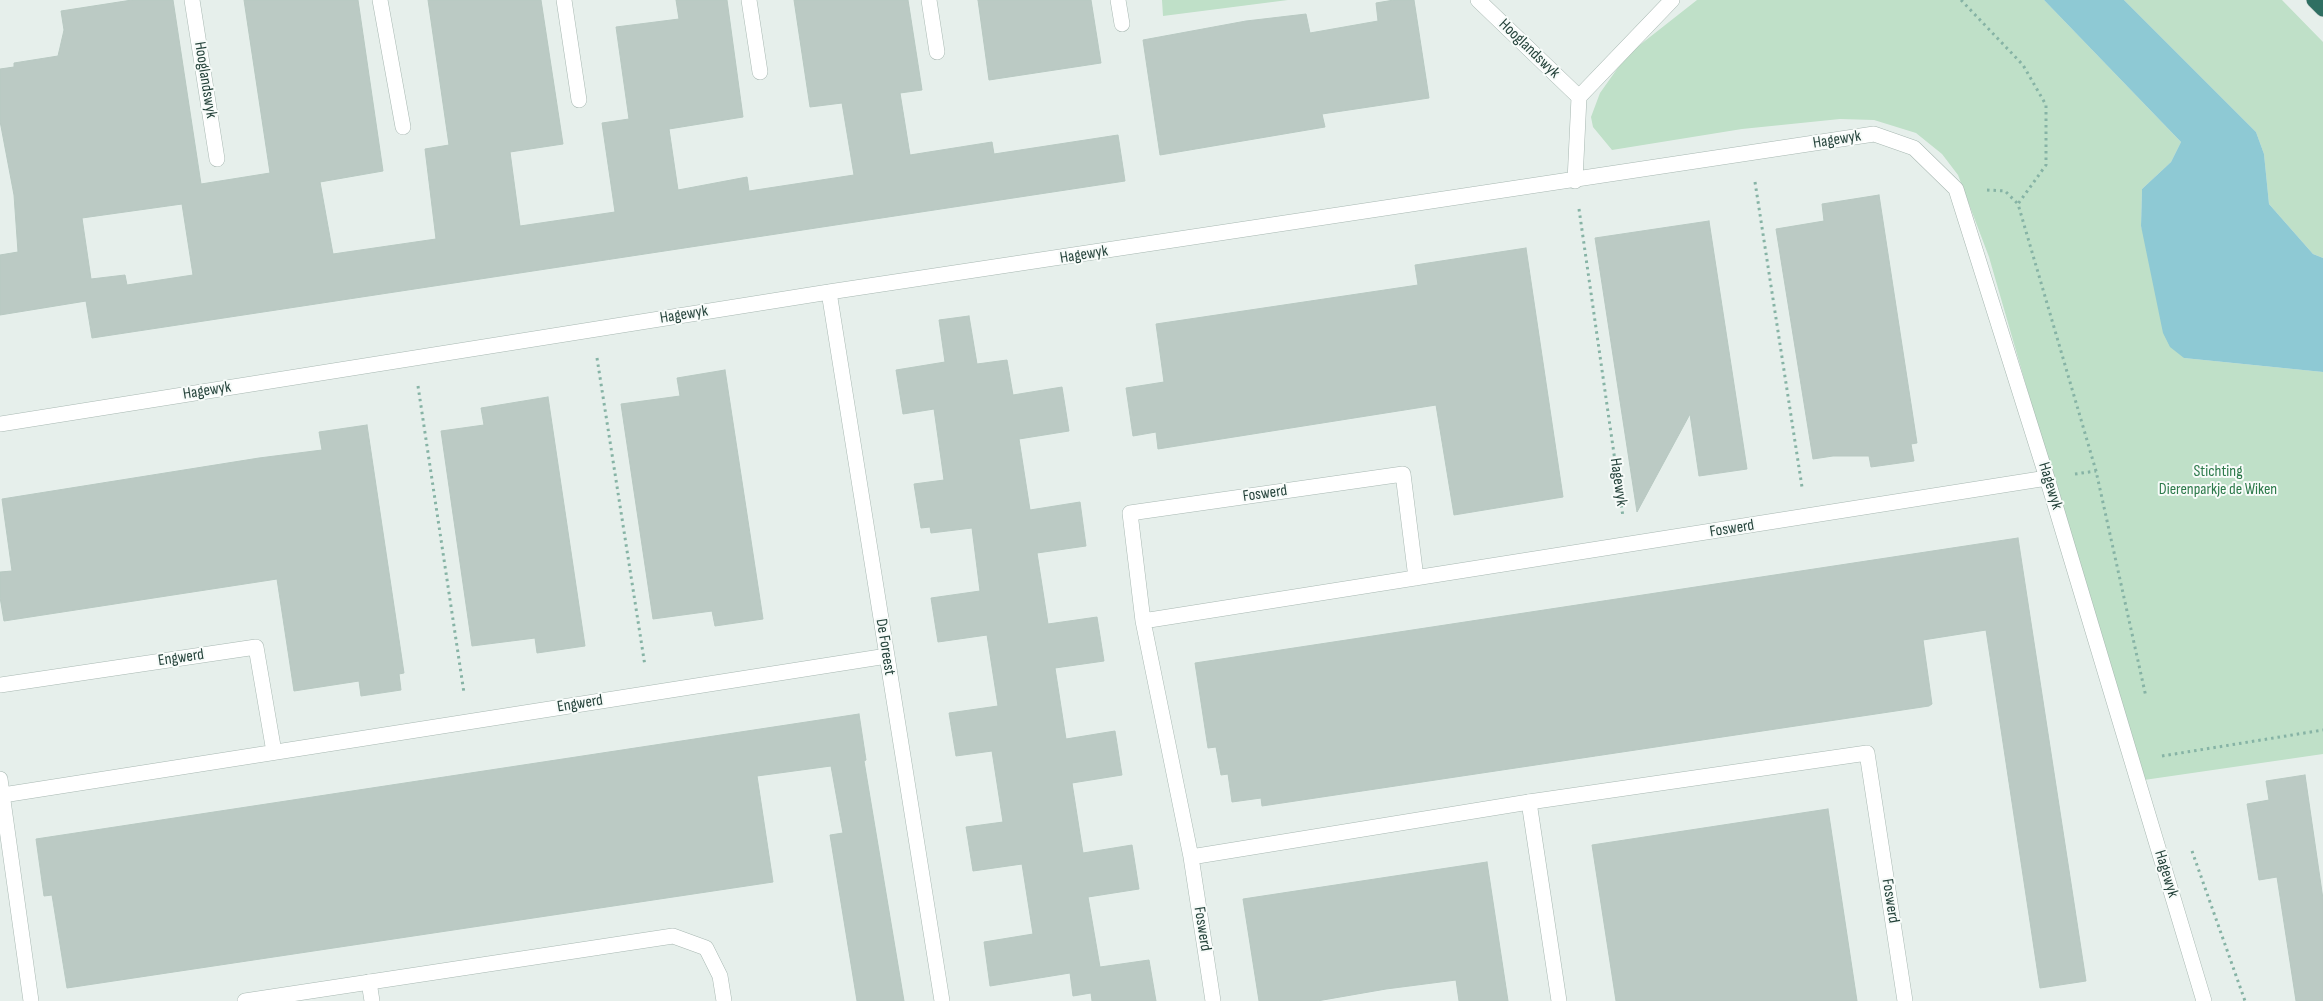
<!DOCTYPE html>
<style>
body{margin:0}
canvas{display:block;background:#e6efeb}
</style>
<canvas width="2323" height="1001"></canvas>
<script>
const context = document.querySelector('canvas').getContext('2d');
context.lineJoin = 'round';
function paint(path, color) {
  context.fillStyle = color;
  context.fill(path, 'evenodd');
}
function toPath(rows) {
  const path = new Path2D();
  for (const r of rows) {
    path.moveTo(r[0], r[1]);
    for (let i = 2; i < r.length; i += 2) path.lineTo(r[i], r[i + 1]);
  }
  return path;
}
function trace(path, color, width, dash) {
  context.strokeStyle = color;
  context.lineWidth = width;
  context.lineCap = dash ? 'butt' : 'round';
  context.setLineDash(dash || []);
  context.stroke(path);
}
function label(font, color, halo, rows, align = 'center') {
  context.font = font + ' "Sofia Sans Condensed",sans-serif';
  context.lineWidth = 4;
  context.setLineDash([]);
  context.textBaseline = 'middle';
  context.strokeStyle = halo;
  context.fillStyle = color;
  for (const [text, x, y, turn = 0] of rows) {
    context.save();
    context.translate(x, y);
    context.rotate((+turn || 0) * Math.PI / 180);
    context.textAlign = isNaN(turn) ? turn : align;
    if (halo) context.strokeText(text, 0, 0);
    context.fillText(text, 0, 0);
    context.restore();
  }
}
const green = toPath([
 [1162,0,1288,0,1163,16],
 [1697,0,2044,0,2181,142,2171,162,2142,189,2141,226,2184,358,2323,372,2323,754,2144,780,2094,621,1989,257,1958,175,1942,154,1916,133,1874,120,1840,119,1742,129,1612,150,1593,127,1591,117,1600,93,1627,55],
 [2124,0,2282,0,2323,42,2323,258,2313,254,2269,204,2264,154,2256,132]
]);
const water = toPath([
 [2044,0,2124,0,2256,132,2264,154,2269,204,2313,254,2323,258,2323,372,2184,358,2170,347,2163,333,2141,226,2142,189,2171,162,2181,142]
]);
const building = toPath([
 [132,0,173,0,201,184,270,173,244,0,358,0,383,171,320,182,333,254,436,239,425,149,449,145,428,0,541,0,563,144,510,152,520,226,615,212,602,123,629,119,616,27,679,19,676,0,727,0,743,117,669,129,678,190,747,177,749,191,854,175,842,103,810,107,794,0,908,0,922,90,900,93,910,155,992,142,994,154,1118,135,1125,181,92,338,86,301,0,315,0,255,18,252,14,195,0,121,0,69,14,67,14,63,58,56,64,30,61,11,132,0],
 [182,204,193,275,127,285,125,275,91,279,82,218,182,204],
 [978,0,1091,0,1101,63,989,80,978,0],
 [1394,0,1414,0,1429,98,1322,114,1325,127,1160,155,1143,40,1246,21,1306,14,1310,33,1378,21,1376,3,1394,0],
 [1879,195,1917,443,1911,444,1914,461,1871,467,1869,456,1833,456,1813,459,1776,229,1824,221,1822,204,1879,195],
 [1709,221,1747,469,1699,476,1690,414,1637,512,1595,238,1709,221],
 [1526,248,1563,497,1454,515,1436,405,1158,449,1156,432,1133,436,1126,388,1164,382,1156,324,1418,285,1415,265,1526,248],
 [969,316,977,364,1007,360,1013,395,1062,387,1069,431,1019,439,1030,510,1080,502,1086,546,1037,553,1048,624,1097,617,1104,661,1055,668,1066,739,1115,731,1122,775,1072,783,1083,853,1132,845,1139,889,1088,897,1100,967,1149,960,1156,1001,1092,1001,1091,993,1073,996,1070,973,990,986,984,942,1033,934,1022,864,973,871,966,827,1003,822,992,751,956,756,949,713,998,706,987,635,938,642,931,598,980,591,972,528,931,533,930,527,921,528,914,484,944,480,934,409,903,414,896,370,945,362,939,320,969,316],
 [725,370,763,619,715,626,712,611,653,619,621,404,680,396,677,378,725,370],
 [548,397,585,646,537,653,535,638,472,646,441,431,484,425,481,408,548,397],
 [367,425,404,673,399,674,401,690,361,696,359,681,294,691,277,579,4,621,0,597,0,572,12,571,2,499,259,458,322,450,319,432,367,425],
 [2018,538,2086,981,2040,988,1986,630,1923,640,1932,704,1929,706,1262,806,1261,798,1232,802,1228,774,1221,775,1216,747,1208,748,1195,663,2018,538],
 [859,714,866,760,864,761,904,1001,857,1001,830,835,843,833,831,766,757,776,773,882,67,988,52,895,44,896,36,839,859,714],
 [2305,775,2323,899,2323,1001,2296,1001,2277,877,2259,880,2247,804,2269,800,2266,781,2305,775],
 [1828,809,1857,1001,1616,1001,1592,845,1828,809],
 [1487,862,1508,1001,1459,1001,1456,980,1386,989,1317,1001,1259,1001,1243,899,1487,862]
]);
const path = toPath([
 [1961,0,2023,65,2046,105,2046,165,2018,204,2096,471,2146,697],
 [1755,182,1802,487],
 [1987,190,2005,191,2018,204],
 [1579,209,1623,517],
 [597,358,645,666],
 [418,386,464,693],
 [2075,474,2096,471],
 [2162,756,2323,730],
 [2192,851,2245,1001]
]);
const lane = toPath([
 [192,0,217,159],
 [380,0,403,127],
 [564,0,579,100],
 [749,0,760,72],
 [929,0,937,52],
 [1118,0,1122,24],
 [1529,802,1559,1001],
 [369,982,372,1001]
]);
const street = toPath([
 [1478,0,1579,97],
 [1575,181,1579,97,1672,0],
 [829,292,942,1001],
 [0,424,829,292,1874,134,1914,148,1956,189,2047,478,2204,1001],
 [1143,621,2047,478],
 [0,685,256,647,274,752],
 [0,779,31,1001],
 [3,795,887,656],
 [1191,857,1529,802,1867,753,1905,1001],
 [245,1001,673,936,706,948,720,976,724,1001],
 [1213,1001,1191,857,1143,621,1130,513,1403,474,1416,578]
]);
const highway = toPath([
 [2314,0,2323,9]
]);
const streetNames = [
 ["Hooglandswyk",1529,49,44],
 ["Hooglandswyk",205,80,81],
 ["Hagewyk",1837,140,-9],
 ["Hagewyk",1084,255,-9],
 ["Hagewyk",684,315,-9],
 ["Hagewyk",207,391,-9],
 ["Hagewyk",1618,482,82],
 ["Hagewyk",2050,486,73],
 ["Foswerd",1265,494,-8],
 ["Foswerd",1732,529,-9],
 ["De Foreest",885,647,81],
 ["Engwerd",181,658,-8],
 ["Engwerd",580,704,-9],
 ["Hagewyk",2166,874,73],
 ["Foswerd",1890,901,81],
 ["Foswerd",1202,929,81]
];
const parkNames = [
 ["Stichting",2218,472],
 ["Dierenparkje de Wiken",2218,490]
];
paint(green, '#bfe0c8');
paint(water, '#8ec9d4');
paint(building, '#bbcac4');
trace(building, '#b8c9c2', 1);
trace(lane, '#a8b8b2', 16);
trace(street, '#a8b8b2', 16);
trace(highway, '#c2cac8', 16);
trace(path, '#86b3a5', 3, [2.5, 4]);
trace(lane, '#fff', 15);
trace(street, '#fff', 15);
trace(highway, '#2f6f62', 15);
label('16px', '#24423a', '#f7fbf9', streetNames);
label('16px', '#2d7a4b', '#f7fbf9', parkNames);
</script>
